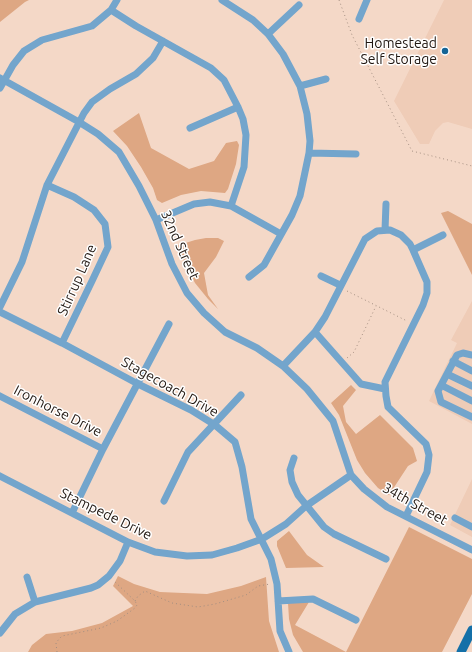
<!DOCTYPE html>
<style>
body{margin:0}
canvas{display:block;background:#f4d8c7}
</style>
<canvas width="472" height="652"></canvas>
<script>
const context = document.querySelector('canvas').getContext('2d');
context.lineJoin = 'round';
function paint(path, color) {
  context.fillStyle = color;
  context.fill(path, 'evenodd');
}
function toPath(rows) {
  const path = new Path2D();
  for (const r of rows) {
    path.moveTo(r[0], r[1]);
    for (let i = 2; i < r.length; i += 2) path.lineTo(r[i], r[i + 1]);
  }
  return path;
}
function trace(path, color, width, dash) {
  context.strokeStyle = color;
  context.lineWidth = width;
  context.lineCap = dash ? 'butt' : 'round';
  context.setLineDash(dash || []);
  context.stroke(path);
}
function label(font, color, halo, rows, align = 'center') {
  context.font = font + ' Ubuntu,sans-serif';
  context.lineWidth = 3;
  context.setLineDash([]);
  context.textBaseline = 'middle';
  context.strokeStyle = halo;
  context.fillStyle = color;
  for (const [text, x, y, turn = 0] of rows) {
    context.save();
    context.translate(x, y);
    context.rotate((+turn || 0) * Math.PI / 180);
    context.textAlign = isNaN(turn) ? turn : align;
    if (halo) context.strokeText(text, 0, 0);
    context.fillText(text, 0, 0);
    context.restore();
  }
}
const built = toPath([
 [444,0,472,0,472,129,448,122,443,123,435,131,429,144,420,144,394,101],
 [472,301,472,424,429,401,457,343,451,340],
 [472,479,472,537,450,525]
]);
const green = toPath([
 [0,0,29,0,25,2,0,22],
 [139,113,151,148,189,169,214,161,226,143,237,141,239,145,236,164,228,189,225,193,201,191,181,195,162,203,157,200,153,188,141,167,127,146,113,131],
 [448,211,472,224,472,275,441,213],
 [206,238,218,238,224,241,216,257,204,273,208,295,218,309,208,299,195,283,176,246,195,240],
 [351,385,356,390,343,406,346,422,356,434,380,415,413,448,417,461,408,466,389,495,378,488,365,473,357,460,339,415,331,403],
 [409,527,472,559,472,594,442,652,346,652],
 [289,531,307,555,324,567,286,568,277,546,277,541],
 [118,576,134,584,160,592,207,594,241,586,266,577,269,621,279,652,28,652,32,645,46,634,72,631,102,623,133,606,113,586],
 [309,602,295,625,346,652,303,652,293,635,289,619,288,603]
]);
const path = toPath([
 [339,0,352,35,412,151,472,166],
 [347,291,407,321],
 [347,358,354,352,376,306],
 [135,601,138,596,145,591,172,603,198,607,215,604,246,595,258,586,270,584],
 [57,652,56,643,59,639,62,636,101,628,117,621,135,608,137,605,135,601,114,581]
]);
const minor = toPath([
 [222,0,253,20,268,34,283,54,300,86,307,114,310,141,309,153,300,196,292,215,264,265,249,277],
 [111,10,136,26,211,68,224,80,238,107,243,119,246,135,244,167,231,206],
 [359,19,367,0],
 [268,34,299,5],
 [0,78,79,122,98,134,119,152,139,186,156,220,172,264,187,293,204,313,225,332,257,348,283,366,307,389,333,421,351,475,364,489,387,507,472,550],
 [300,86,326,79],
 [0,88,13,65,24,51,42,40,92,26,111,10,117,0],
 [190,128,238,107],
 [309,153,356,154],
 [47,185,74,197,94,210,105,224,108,247,92,281,62,343],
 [156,220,194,204,210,202,231,206,281,234],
 [385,230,386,204],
 [413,250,443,235],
 [321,276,340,285],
 [0,307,22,262,47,185,84,113,92,102,110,89,136,74,153,58,163,41],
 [0,312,62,343,138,384,191,410,215,425,235,442,242,467,251,519,271,559,277,584,280,631,289,652],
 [315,332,361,384,385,389],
 [472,355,463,353,457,355,438,391,441,402,472,417],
 [453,361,472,371],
 [283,366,315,332,325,317,365,239,377,231,390,230,401,235,410,244,413,250,427,282,427,293,423,305,385,382,386,396,388,407,426,444,429,455,427,472,406,516],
 [447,374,472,386],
 [441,385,472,401],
 [0,396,103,449],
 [294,458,290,470,292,482,298,495,324,527,334,534,386,559],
 [0,476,128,542,155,552,187,556,212,555,237,548,262,539,286,524,306,506,351,475],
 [164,501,188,452,241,395],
 [72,513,103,449,169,324],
 [455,518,472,527],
 [27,577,35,602],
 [278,601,313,599,356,620],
 [0,633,15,614,35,602,91,588,98,585,109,576,120,561,128,542]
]);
const major = toPath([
 [461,652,472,630]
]);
const markers = [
 [445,51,4,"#146496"]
];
const poiNames = [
 ["Homestead",437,43],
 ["Self Storage",437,59]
];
const streetNames = [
 ["32nd Street",180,245,66],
 ["Stirrup Lane",77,280,-66],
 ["Stagecoach Drive",170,387,29],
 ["Ironhorse Drive",58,411,27],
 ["34th Street",415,504,29],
 ["Stampede Drive",106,514,26]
];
paint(built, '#efccb7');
paint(green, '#dea783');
trace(path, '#a38e81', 1, [1, 3]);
trace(minor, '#73a5cc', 7);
trace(major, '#1470a8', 9);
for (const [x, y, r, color] of markers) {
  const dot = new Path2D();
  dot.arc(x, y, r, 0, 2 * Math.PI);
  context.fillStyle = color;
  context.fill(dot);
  trace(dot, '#fff', 1.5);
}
label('14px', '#211711', '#fff', poiNames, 'right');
label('14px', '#211711', '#fff', streetNames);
</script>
